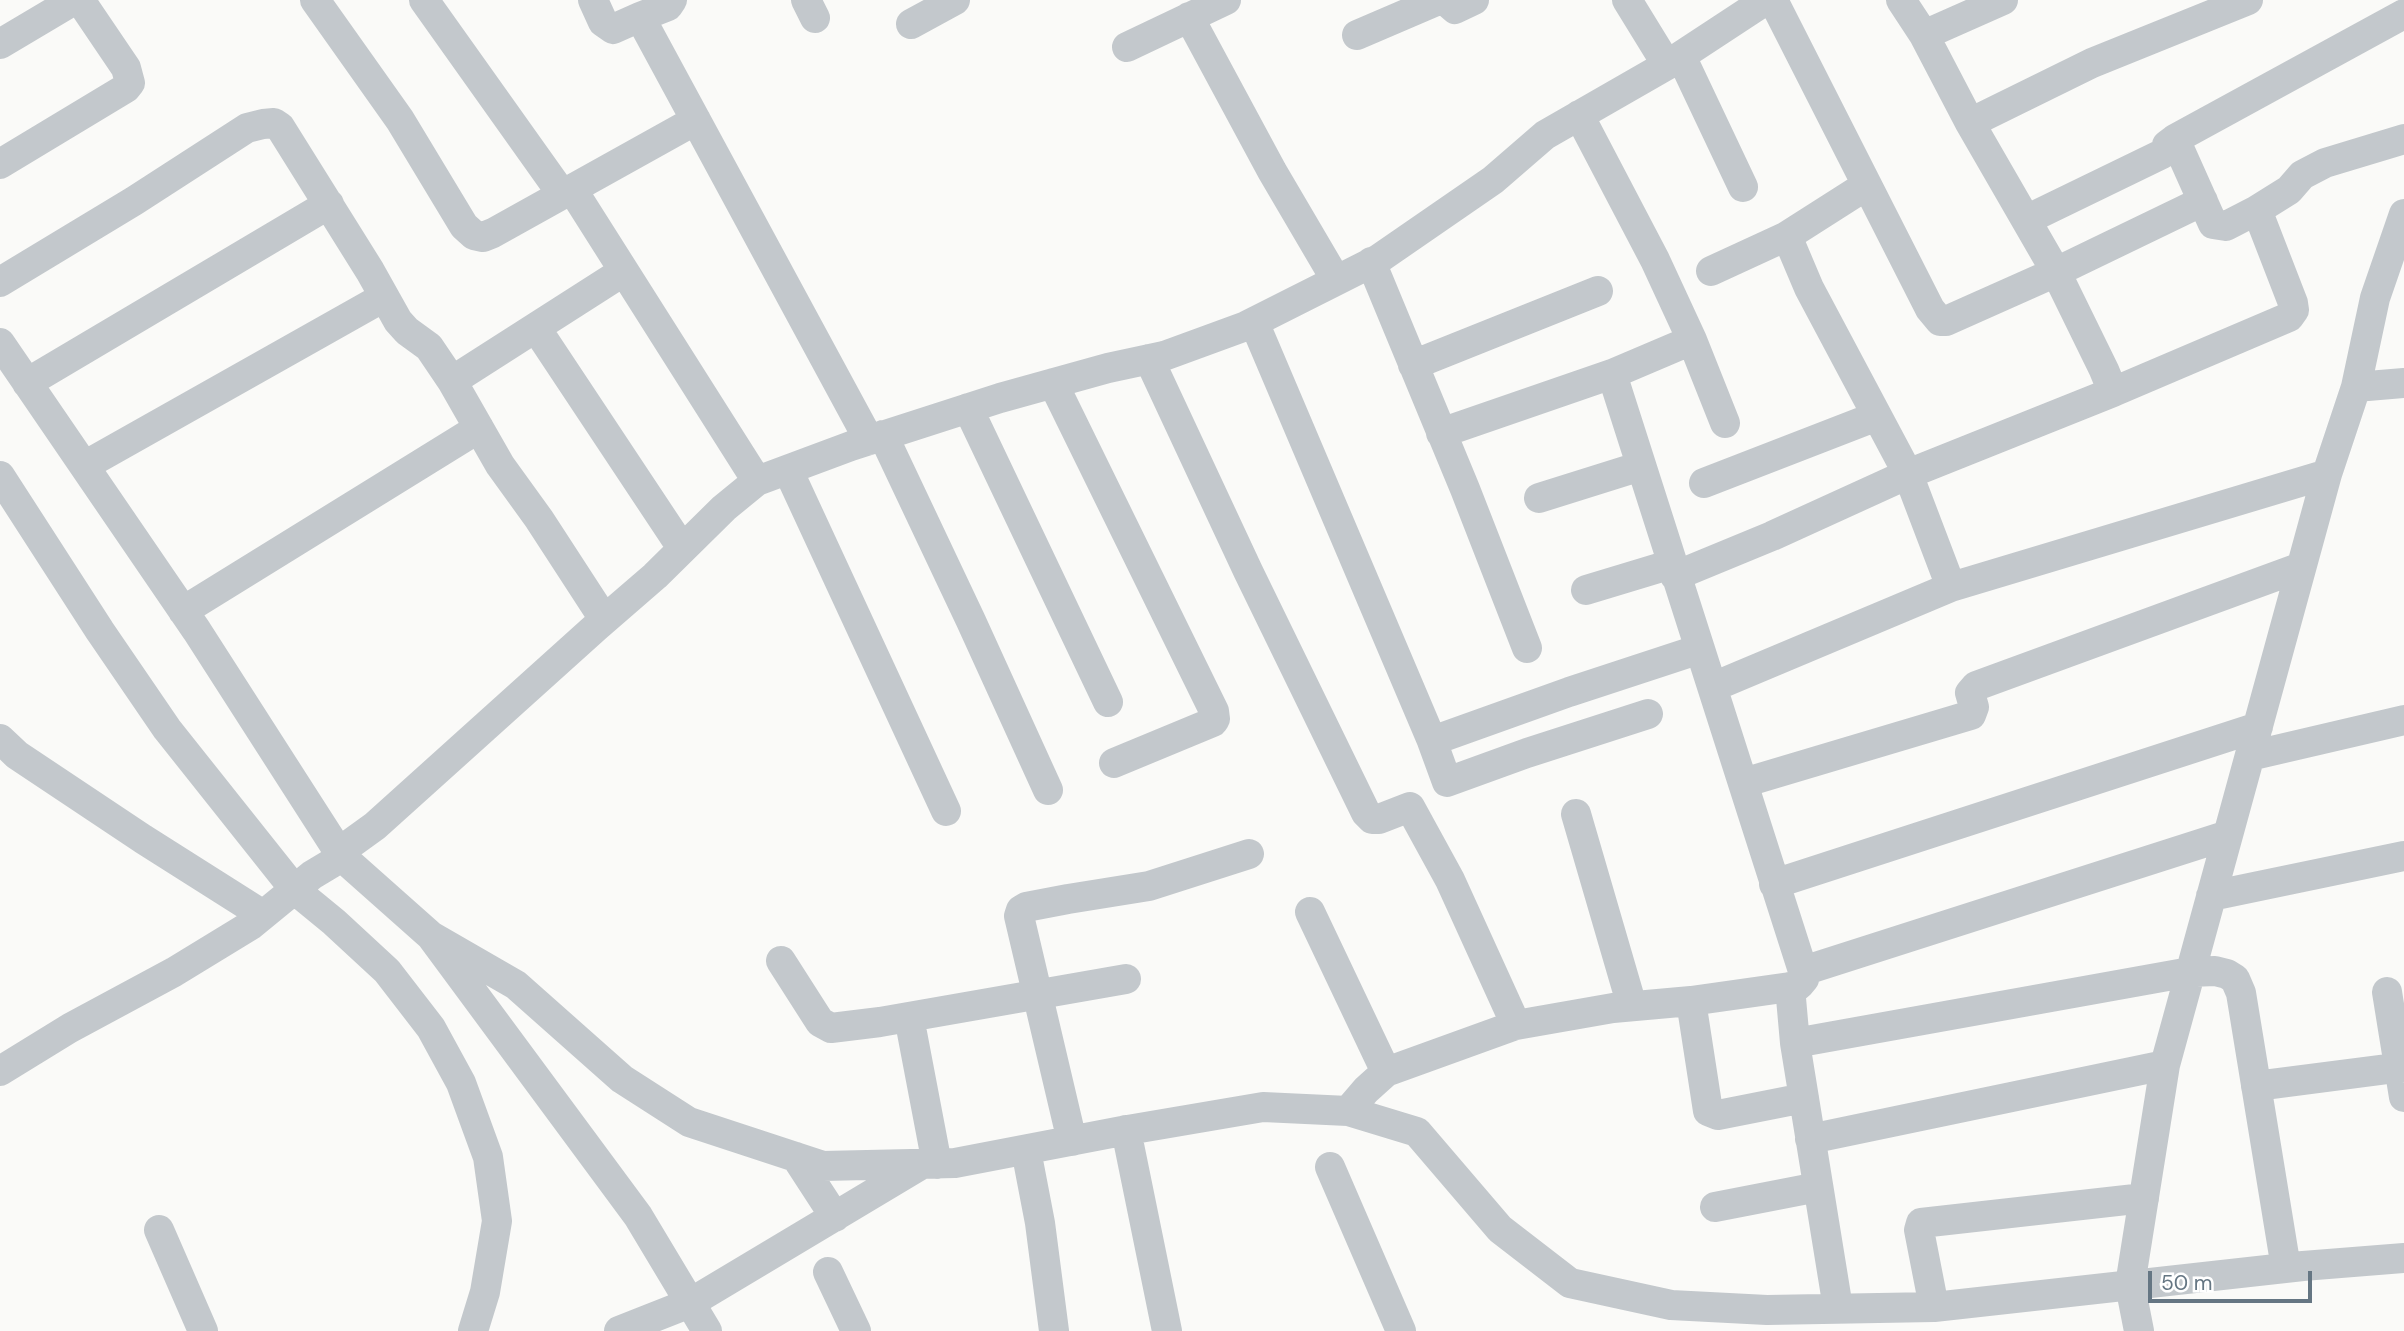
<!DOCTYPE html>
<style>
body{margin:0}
#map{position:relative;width:2404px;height:1331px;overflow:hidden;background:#fafaf8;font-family:"DM Sans",sans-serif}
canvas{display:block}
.scale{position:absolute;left:2148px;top:1271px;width:164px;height:32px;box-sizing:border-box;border:4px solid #657683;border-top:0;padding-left:9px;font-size:21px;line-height:24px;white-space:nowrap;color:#657683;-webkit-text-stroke:5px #fff;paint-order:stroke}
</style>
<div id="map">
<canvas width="2404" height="1331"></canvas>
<div class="scale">50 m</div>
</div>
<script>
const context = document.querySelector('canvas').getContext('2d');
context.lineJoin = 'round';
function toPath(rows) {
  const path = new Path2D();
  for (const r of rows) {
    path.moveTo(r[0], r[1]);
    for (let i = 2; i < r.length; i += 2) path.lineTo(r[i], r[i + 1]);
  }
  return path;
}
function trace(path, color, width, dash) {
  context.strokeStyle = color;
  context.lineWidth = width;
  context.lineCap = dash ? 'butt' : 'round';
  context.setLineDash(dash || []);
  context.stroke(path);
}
const minor = toPath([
 [315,0,400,120,464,226,474,235,483,237,493,233,696,120],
 [424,0,562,194],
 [593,0,603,22,613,29,640,17],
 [672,0,668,6,640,17,869,440],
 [806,0,815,18],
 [1627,0,1667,65],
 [1773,0,1867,185,1787,236,1809,288,1908,474,1951,587],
 [1189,17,1272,171,1336,280],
 [911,24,955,0],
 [1357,35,1434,2,1440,0,1447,2,1455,9,1474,0],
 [1924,35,2003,0],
 [0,44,74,0],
 [1127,47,1226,0],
 [1681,56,1743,187],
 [1579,115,1655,260,1692,340,1725,423],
 [1970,123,2092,63,2248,0],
 [0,164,126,88,130,83,126,68,80,0],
 [1867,185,1930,309,1940,321,1946,321,2056,272,2203,201],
 [572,189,757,481],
 [2257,210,2226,226,2213,224,2175,139,2404,14],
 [2026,220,2162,154,2166,151,2167,145,2175,139],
 [1371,262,1465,489,1527,648],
 [1711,271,1787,236],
 [0,282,134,201,247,128,263,124,274,123,280,127,370,271,398,321,407,331,429,347,452,381,500,465,539,519,604,619],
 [1254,322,1432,741,1569,692,1700,649],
 [536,328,682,548],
 [0,343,197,631,342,857,431,936,638,1216,707,1331],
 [1149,359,1248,571,1366,813,1372,819,1379,819,1410,807,1450,880,1516,1025],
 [1413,365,1598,291],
 [1612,374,1803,971,1804,979,1799,985,1790,987,1795,1043,1838,1308],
 [452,381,624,271],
 [27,383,329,204],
 [1053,383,1214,711,1215,719,1213,722,1114,763],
 [2356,387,2404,383],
 [2113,392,2289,317,2294,310,2293,303,2257,210,2289,190,2302,175,2325,163,2404,139],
 [968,408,1108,702],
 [1441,433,1612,374,1692,340],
 [883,435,971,621,1048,790],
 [84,466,384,297],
 [788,470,946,811],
 [0,476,100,631,167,729,295,890,334,922,387,971,431,1028,461,1083,488,1157,497,1221,485,1292,473,1331],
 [1704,483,1877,416],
 [1539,498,1641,466],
 [1675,576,1772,536,1908,474,2113,392,2104,370,2056,272,1970,123,1924,35,1901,0],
 [1586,590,1672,564],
 [183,611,479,428],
 [1713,687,1951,587,2327,474],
 [0,739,17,755,143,839,263,915],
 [1432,741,1447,782,1527,753,1648,714],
 [2250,756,2404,720],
 [1743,783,1971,715,1974,707,1970,693,1976,686,2301,567],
 [1576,814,1632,1006],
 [339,852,375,826,596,627,655,576,724,508,757,481,851,446,1000,398,1108,368,1164,356,1246,326,1377,260,1493,180,1545,135,1667,65,1766,0],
 [1774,884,2258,727],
 [2211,896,2404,856],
 [1310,912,1386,1072],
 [431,936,516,985,622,1079,689,1122,823,1166,955,1163,1122,1131,1263,1107,1348,1111,1417,1132,1500,1229,1570,1283,1671,1305,1767,1310,1934,1307,2303,1266,2404,1258],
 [781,961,820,1022,831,1028,880,1022,1126,979],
 [1803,971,2228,835],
 [2387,992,2404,1097],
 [1691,1001,1708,1111,1718,1115,1804,1098],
 [909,1017,937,1164],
 [1795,1043,2190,972,2215,971,2227,974,2235,979,2241,993,2286,1268],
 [0,1071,70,1028,174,972,251,925,312,875,342,857],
 [2256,1086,2404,1067],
 [1348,1111,1366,1090,1386,1072,1516,1025,1613,1008,1691,1001,1790,987],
 [1126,1130,1167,1331],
 [1810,1139,2165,1065],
 [1072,1141,1019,916,1021,910,1026,907,1068,899,1149,886,1249,854],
 [1026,1150,1040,1223,1054,1331],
 [796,1157,835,1217],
 [1330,1167,1401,1331],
 [1715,1207,1818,1187],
 [159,1230,203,1331],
 [828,1272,856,1331],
 [1934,1307,1919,1230,1921,1223,2144,1198],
 [619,1331,690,1303,919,1166],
 [2139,1331,2130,1285,2165,1065,2327,474,2356,387,2375,298,2404,214]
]);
trace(minor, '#c3c8cc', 30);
</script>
